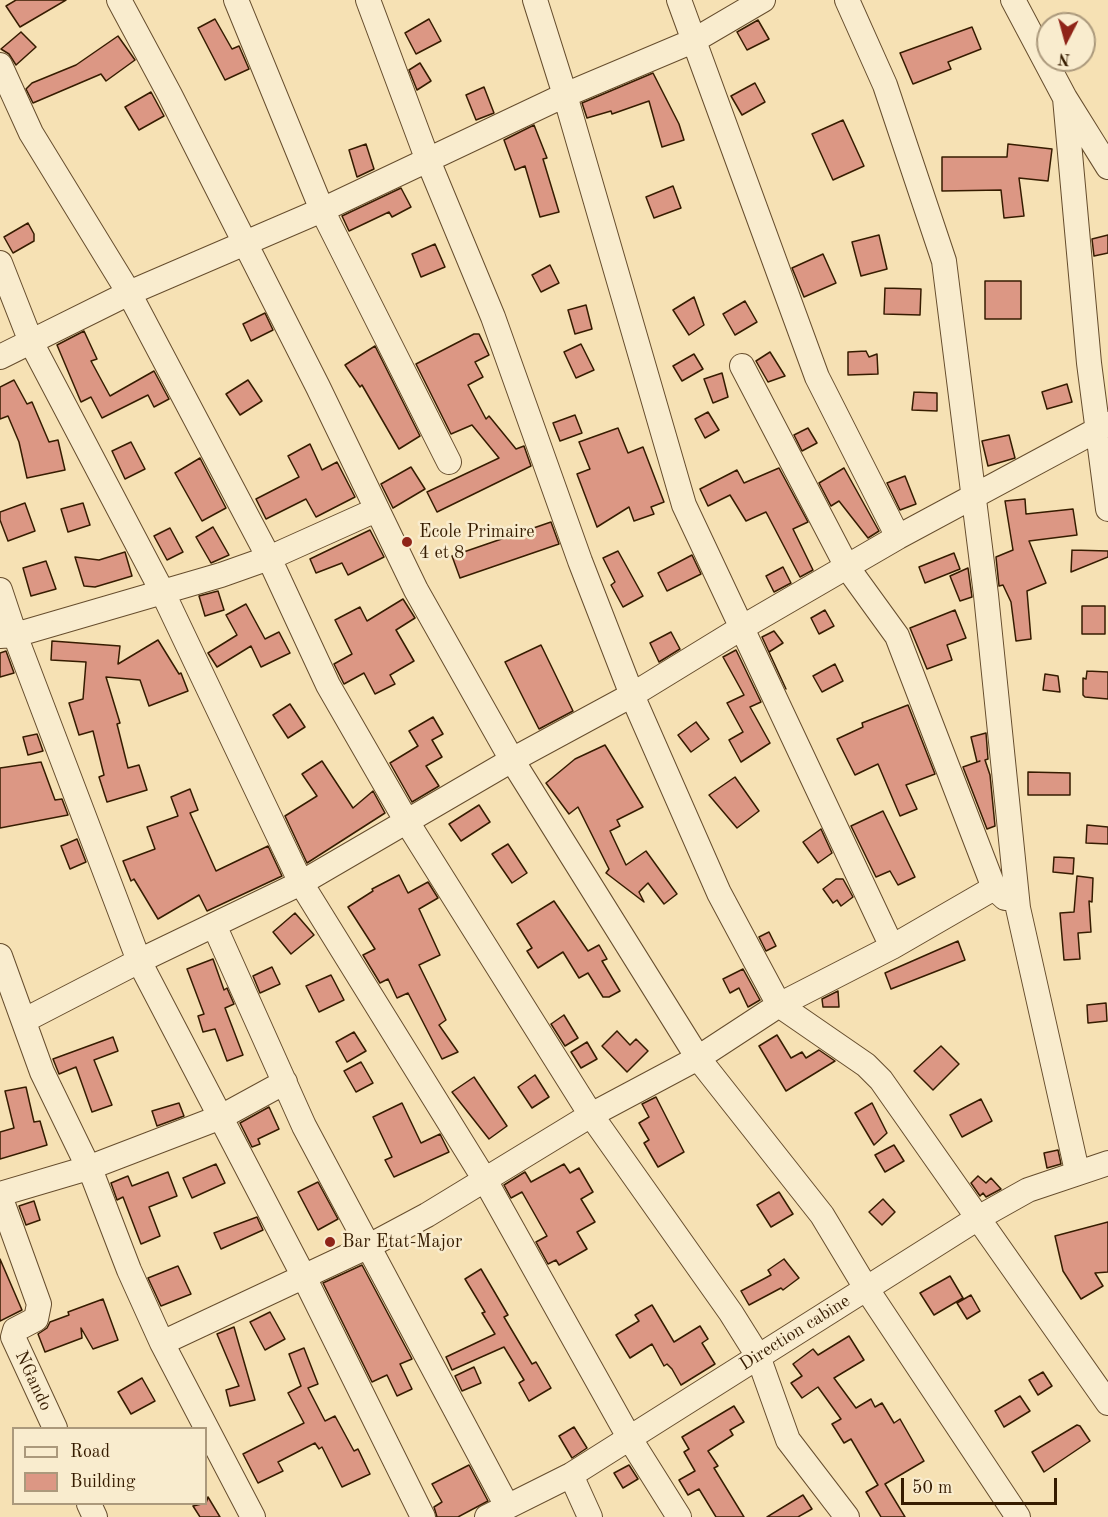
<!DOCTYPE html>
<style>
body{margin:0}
#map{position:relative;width:1108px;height:1517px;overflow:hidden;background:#f6e1b4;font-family:"Old Standard TT",serif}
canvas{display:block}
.legend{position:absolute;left:12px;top:1427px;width:195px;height:78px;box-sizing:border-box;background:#f9ecce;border:2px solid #ab997c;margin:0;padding:8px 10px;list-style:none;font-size:18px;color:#361c00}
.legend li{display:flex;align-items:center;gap:12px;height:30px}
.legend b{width:30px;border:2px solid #ab997c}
.north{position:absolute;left:1036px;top:12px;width:60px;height:60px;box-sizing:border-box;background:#f9ecce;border:2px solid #ab997c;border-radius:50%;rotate:186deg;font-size:16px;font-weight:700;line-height:24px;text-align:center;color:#361c00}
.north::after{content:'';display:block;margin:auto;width:21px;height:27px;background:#8f2418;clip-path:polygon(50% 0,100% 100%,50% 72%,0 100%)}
.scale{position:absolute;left:901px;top:1478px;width:156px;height:27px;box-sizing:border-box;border:3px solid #361c00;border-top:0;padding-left:8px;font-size:18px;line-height:21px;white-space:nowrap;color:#361c00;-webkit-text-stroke:4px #f9ecce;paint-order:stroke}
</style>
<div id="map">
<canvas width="1108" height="1517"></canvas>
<ul class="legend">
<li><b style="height:8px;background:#f9ecce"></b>Road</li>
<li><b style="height:16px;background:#dc9784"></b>Building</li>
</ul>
<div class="north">N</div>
<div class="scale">50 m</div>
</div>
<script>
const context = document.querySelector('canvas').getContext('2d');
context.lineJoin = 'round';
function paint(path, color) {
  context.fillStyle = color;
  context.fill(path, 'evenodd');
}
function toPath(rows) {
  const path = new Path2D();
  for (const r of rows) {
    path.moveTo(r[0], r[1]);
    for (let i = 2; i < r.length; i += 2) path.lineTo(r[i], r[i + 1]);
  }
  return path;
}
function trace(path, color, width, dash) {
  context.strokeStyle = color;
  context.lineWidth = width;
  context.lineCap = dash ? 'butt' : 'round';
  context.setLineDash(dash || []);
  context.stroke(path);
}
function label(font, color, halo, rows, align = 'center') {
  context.font = font + ' "Old Standard TT",serif';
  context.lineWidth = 5;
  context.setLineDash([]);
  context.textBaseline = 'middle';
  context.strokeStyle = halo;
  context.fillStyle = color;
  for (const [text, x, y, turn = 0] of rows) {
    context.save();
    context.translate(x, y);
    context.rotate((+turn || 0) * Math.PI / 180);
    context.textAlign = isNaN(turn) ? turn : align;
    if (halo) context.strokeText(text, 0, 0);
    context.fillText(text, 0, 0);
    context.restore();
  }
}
const building = toPath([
 [16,0,66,0,20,27,6,6,16,0],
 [215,19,232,49,239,46,249,69,225,80,198,28,215,19],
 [429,19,441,41,416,54,405,33,429,19],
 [758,20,769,39,747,50,737,32,758,20],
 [972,27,981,49,948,62,951,69,913,84,900,53,972,27],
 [21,32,36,47,16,65,9,54,1,49,21,32],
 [118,36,135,60,106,81,101,74,33,103,26,89,32,83,76,65,118,36],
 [420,63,431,81,417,90,409,70,420,63],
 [653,73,679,124,684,140,662,147,649,101,612,114,611,111,587,118,582,103,653,73],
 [755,83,765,102,742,115,731,96,755,83],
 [484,87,494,113,476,120,466,95,484,87],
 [151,92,164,116,139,130,125,107,151,92],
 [843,120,864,166,833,180,812,134,843,120],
 [534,125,547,158,543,159,559,212,540,217,525,166,515,170,504,140,534,125],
 [366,144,374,169,357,177,349,150,366,144],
 [1008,144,1052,149,1048,181,1019,178,1024,216,1004,218,1001,190,942,191,942,157,1007,157,1008,144],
 [673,186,681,208,654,218,646,197,673,186],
 [401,188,411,207,392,217,389,212,349,231,342,216,401,188],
 [28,223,34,234,34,241,13,253,4,237,28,223],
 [879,235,887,269,861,276,852,242,879,235],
 [1108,235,1108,253,1094,256,1092,239,1108,235],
 [435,244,445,267,421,277,412,254,435,244],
 [823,254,836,283,804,297,792,268,823,254],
 [550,265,559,283,541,292,532,275,550,265],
 [985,281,1021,281,1021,319,985,319,985,281],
 [885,288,921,289,920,315,884,314,885,288],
 [694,297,704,325,689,335,673,310,694,297],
 [745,301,757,322,735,335,723,314,745,301],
 [586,305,592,329,575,334,568,310,586,305],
 [265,313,273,330,251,341,243,324,265,313],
 [84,331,97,359,91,361,110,396,154,371,169,399,154,407,148,395,102,418,91,397,81,402,57,345,84,331],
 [474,334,479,334,489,355,475,362,483,377,468,385,486,419,489,416,516,449,524,446,531,466,437,512,427,492,499,458,472,425,451,434,416,364,474,334],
 [581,344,594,370,576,378,564,352,581,344],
 [375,346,420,436,399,449,362,385,360,387,345,365,375,346],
 [866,351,869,357,877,354,878,374,848,375,848,352,866,351],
 [770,352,785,376,768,382,756,361,770,352],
 [694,354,703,369,682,381,673,366,694,354],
 [722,373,728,397,713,403,704,379,722,373],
 [14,380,27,404,32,402,49,442,58,440,65,470,27,478,19,442,8,416,0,419,0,387,14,380],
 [248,380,262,401,240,415,226,394,248,380],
 [1067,384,1072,402,1047,409,1042,392,1067,384],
 [914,392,937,393,937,411,912,410,914,392],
 [708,412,719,430,705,438,695,419,708,412],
 [575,415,582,433,560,441,553,423,575,415],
 [618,428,628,453,643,447,664,502,651,507,654,514,634,521,629,507,597,527,577,474,590,469,579,442,618,428],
 [808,428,817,443,802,451,794,435,808,428],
 [1009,435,1015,458,988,466,982,441,1009,435],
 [131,442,145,469,125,479,112,451,131,442],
 [310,444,322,470,337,462,355,497,316,517,306,499,266,519,256,499,299,477,288,456,310,444],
 [200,458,226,508,202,521,175,473,200,458],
 [411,467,425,489,393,508,381,484,411,467],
 [779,468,808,522,793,529,813,570,800,577,766,512,746,521,730,495,708,506,700,489,737,470,744,483,779,468],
 [844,468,879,531,868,538,839,501,831,506,819,483,844,468],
 [905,476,916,504,900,510,887,483,905,476],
 [1025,499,1026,514,1073,509,1077,535,1029,541,1046,583,1027,591,1031,639,1016,641,1011,602,1003,585,999,586,996,557,1013,550,1005,501,1025,499],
 [25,503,35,531,8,541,0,520,0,512,25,503],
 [83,503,90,525,68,532,61,509,83,503],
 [551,522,559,544,460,578,452,556,551,522],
 [213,527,229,555,211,563,196,537,213,527],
 [170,528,183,552,167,560,154,536,170,528],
 [370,530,384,557,348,575,342,563,316,573,310,559,370,530],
 [1072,550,1108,551,1108,557,1071,572,1072,550],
 [618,551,643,596,623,607,611,585,615,582,603,558,618,551],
 [125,552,132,576,95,587,84,586,75,557,99,560,125,552],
 [954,553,960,569,925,583,919,567,954,553],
 [692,555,701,574,667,591,658,573,692,555],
 [46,561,56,589,31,596,23,568,46,561],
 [783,567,791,583,774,592,766,576,783,567],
 [968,568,972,597,960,601,950,576,968,568],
 [218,591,224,610,205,616,199,596,218,591],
 [403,599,415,618,396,630,414,661,390,675,395,684,375,694,364,673,344,684,334,664,352,654,335,620,360,607,367,621,403,599],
 [246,604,265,639,279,632,290,653,261,667,251,646,217,667,208,653,237,635,226,615,246,604],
 [1082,606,1105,606,1105,634,1082,634,1082,606],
 [825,610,834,626,819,634,811,618,825,610],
 [955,610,966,638,947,645,952,660,927,669,910,628,955,610],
 [774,631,783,643,769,652,786,689,762,637,774,631],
 [671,632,680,649,659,662,650,643,671,632],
 [158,640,179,674,181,673,188,691,149,706,140,680,106,677,120,723,117,724,128,768,139,765,147,790,107,802,99,777,104,775,93,731,79,735,69,703,83,699,86,662,51,660,52,641,120,646,118,664,158,640],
 [541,645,573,711,539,729,505,662,541,645],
 [736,650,761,702,750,707,770,743,741,762,729,740,743,732,727,703,744,695,723,657,736,650],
 [6,651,14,673,0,677,0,653,6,651],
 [835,664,843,681,822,692,813,676,835,664],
 [1087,671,1108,672,1108,699,1085,697,1083,695,1083,678,1086,679,1087,671],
 [1045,674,1058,676,1060,692,1043,690,1045,674],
 [290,704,305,727,288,738,273,715,290,704],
 [908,705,935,774,906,785,917,809,900,816,878,764,855,775,837,739,863,727,862,723,908,705],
 [433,717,443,734,432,740,442,757,426,766,439,786,412,802,390,763,418,746,409,731,433,717],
 [696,722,709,739,691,752,678,735,696,722],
 [986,733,988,759,985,760,990,775,995,826,987,829,963,767,980,761,977,762,971,737,986,733],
 [37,734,43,751,28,755,23,737,37,734],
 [605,745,643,807,617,820,620,826,610,831,626,865,646,851,677,894,664,904,648,883,639,892,644,902,606,873,609,869,578,807,569,814,546,783,575,759,605,745],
 [322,761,353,808,373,791,385,813,307,863,285,816,317,796,302,774,322,761],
 [41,762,55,800,62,799,68,815,0,828,0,768,41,762],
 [1028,772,1070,773,1070,795,1028,795,1028,772],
 [735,777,759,811,737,828,709,795,735,777],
 [190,789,198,810,190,813,216,871,268,846,282,876,207,911,199,895,158,919,134,879,131,881,123,861,155,849,147,827,178,816,171,797,190,789],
 [479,805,490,822,461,841,449,824,479,805],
 [883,811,915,877,898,885,890,871,876,877,851,826,883,811],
 [1087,825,1108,827,1108,844,1086,843,1087,825],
 [821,829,832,853,818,863,803,842,821,829],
 [77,839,86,862,70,869,61,846,77,839],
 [508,844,527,873,512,883,492,854,508,844],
 [1054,857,1074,858,1073,874,1053,872,1054,857],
 [399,875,408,893,428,882,438,898,419,909,440,955,419,965,446,1020,439,1025,458,1052,442,1059,408,993,397,998,388,979,380,983,363,955,375,949,348,907,373,891,372,889,399,875],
 [1077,876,1093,878,1092,902,1089,901,1091,932,1078,933,1080,959,1064,960,1060,913,1074,912,1077,876],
 [836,879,843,879,853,897,841,906,837,900,833,903,823,889,836,879],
 [554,901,588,951,599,945,607,959,602,961,620,991,609,997,603,997,588,973,579,978,563,952,538,968,527,951,532,948,517,924,554,901],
 [295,913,314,935,291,954,273,932,295,913],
 [769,932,776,946,766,951,759,937,769,932],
 [958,941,965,960,891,989,885,973,958,941],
 [213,959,224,990,227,988,234,1004,225,1008,243,1055,227,1061,215,1029,203,1032,198,1016,204,1014,187,969,213,959],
 [272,967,280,984,260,993,253,976,272,967],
 [743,969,760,1000,748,1007,739,988,730,993,723,979,743,969],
 [331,975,344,1000,319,1012,306,986,331,975],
 [838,991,839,1007,823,1007,822,999,838,991],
 [1106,1003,1107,1021,1088,1023,1087,1005,1106,1003],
 [564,1015,578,1038,565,1046,551,1024,564,1015],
 [617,1031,630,1045,636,1039,648,1051,627,1072,602,1046,617,1031],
 [354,1032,366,1051,347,1062,336,1042,354,1032],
 [777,1035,791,1058,802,1052,806,1058,819,1050,835,1061,786,1091,759,1046,777,1035],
 [113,1037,118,1051,94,1060,112,1105,92,1112,76,1067,59,1074,53,1059,113,1037],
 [587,1042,597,1059,581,1068,571,1052,587,1042],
 [941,1046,959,1064,933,1090,914,1071,941,1046],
 [361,1062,373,1083,356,1092,344,1071,361,1062],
 [535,1075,549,1097,532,1108,518,1087,535,1075],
 [474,1077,507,1126,489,1139,452,1092,474,1077],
 [26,1087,34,1122,40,1121,47,1145,0,1159,0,1132,14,1128,5,1091,26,1087],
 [656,1097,684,1152,658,1167,644,1143,649,1140,639,1123,649,1117,642,1104,656,1097],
 [981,1099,992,1121,962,1137,950,1115,981,1099],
 [179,1103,184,1116,157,1126,152,1111,179,1103],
 [402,1103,421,1143,440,1134,449,1152,394,1177,385,1160,392,1157,373,1117,402,1103],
 [872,1103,887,1133,874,1145,855,1113,872,1103],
 [269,1107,279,1129,258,1139,260,1144,252,1147,240,1123,269,1107],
 [894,1145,904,1161,885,1172,875,1155,894,1145],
 [1058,1150,1061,1164,1047,1168,1044,1153,1058,1150],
 [216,1164,225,1183,192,1198,183,1178,216,1164],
 [564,1164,570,1173,579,1168,593,1192,581,1199,595,1222,577,1232,587,1249,559,1265,556,1260,548,1264,536,1242,547,1236,522,1192,511,1198,504,1185,525,1172,531,1182,564,1164],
 [168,1172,177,1196,149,1207,160,1236,141,1244,123,1197,117,1200,111,1183,128,1176,132,1186,168,1172],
 [978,1176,986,1183,991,1178,1001,1189,986,1197,983,1193,980,1196,971,1183,978,1176],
 [318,1182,338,1219,318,1230,298,1192,318,1182],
 [779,1192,793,1214,771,1227,757,1205,779,1192],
 [883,1199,895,1212,882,1225,869,1212,883,1199],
 [34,1201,40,1220,26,1225,19,1206,34,1201],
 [257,1217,263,1230,221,1249,214,1233,257,1217],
 [1108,1222,1108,1272,1095,1273,1103,1286,1081,1299,1063,1271,1055,1236,1108,1222],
 [0,1259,22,1310,0,1321,0,1259],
 [784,1259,799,1278,783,1290,781,1288,749,1305,741,1291,771,1275,768,1270,784,1259],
 [362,1265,412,1359,400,1364,412,1389,397,1396,387,1375,372,1382,323,1283,362,1265],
 [178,1266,191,1294,161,1306,148,1278,178,1266],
 [481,1269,508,1315,504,1317,532,1364,536,1362,551,1388,529,1401,519,1383,524,1380,504,1347,452,1370,446,1357,495,1334,482,1313,485,1312,465,1279,481,1269],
 [950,1276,963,1298,934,1315,920,1293,950,1276],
 [971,1295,980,1311,967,1319,957,1303,971,1295],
 [103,1299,118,1340,93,1349,81,1328,82,1338,45,1352,38,1334,47,1328,50,1322,69,1315,68,1312,103,1299],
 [652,1305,674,1342,700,1326,708,1339,702,1343,715,1364,681,1385,672,1369,667,1364,664,1366,652,1344,630,1358,616,1335,639,1321,635,1315,652,1305],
 [270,1312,285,1339,265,1350,250,1322,270,1312],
 [234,1327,255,1400,230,1406,226,1390,239,1386,217,1334,234,1327],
 [849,1336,864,1360,834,1378,856,1408,871,1399,875,1407,882,1403,894,1423,900,1419,924,1461,885,1484,905,1517,881,1517,866,1492,878,1485,851,1439,844,1443,832,1424,841,1419,818,1387,802,1398,791,1383,802,1376,793,1364,813,1349,818,1355,849,1336],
 [304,1348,318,1384,308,1388,325,1421,335,1416,354,1451,358,1449,370,1474,342,1487,322,1447,319,1449,315,1443,278,1462,283,1471,258,1483,243,1454,304,1423,288,1393,301,1386,289,1354,304,1348],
 [474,1367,481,1383,462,1391,455,1376,474,1367],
 [1043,1372,1052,1386,1038,1395,1029,1380,1043,1372],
 [142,1378,155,1401,131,1414,118,1392,142,1378],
 [1020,1396,1030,1411,1004,1427,995,1411,1020,1396],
 [734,1406,744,1422,730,1430,733,1435,708,1451,718,1466,714,1468,744,1517,716,1517,699,1489,688,1495,679,1480,695,1471,684,1452,689,1449,682,1437,734,1406],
 [1077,1425,1080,1426,1090,1441,1044,1472,1032,1452,1077,1425],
 [574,1427,587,1448,572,1458,559,1436,574,1427],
 [469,1465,488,1501,458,1517,437,1517,434,1507,442,1502,432,1484,469,1465],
 [629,1465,638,1479,623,1488,614,1473,629,1465],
 [803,1495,812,1509,798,1517,767,1517,803,1495],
 [208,1497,220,1517,200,1517,193,1506,206,1503,208,1497]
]);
const minor = toPath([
 [119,0,170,95,318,387,416,590,512,760,698,1058,822,1215,866,1288,1018,1517],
 [236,0,322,210,449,462],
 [368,0,427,158,493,317,580,561,632,695,719,893,779,1005,866,1065,881,1080,1108,1403],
 [535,0,565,95,684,505,892,947],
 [679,0,817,377,898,537],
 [847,0,885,85,944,261,986,595,1018,908,1077,1171],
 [1013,0,1065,98,1108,167],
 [0,65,31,133,129,293,269,558,328,685,407,822,591,1115,731,1313,758,1356,788,1440,847,1517],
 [1065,98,1089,363,1108,509],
 [0,263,31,342,163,593,301,883,485,1180,630,1439,679,1517],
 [0,357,129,293,322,210,565,95,693,41,763,0],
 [742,366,847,567,897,636,994,888,1005,898],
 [0,590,15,635,139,961,304,1277,423,1517],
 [0,636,15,635,221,575,269,558,376,510],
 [214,925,304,1126,507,1506],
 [0,956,42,1072,94,1179,129,1270,162,1343,253,1517],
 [25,1020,139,961,301,883,512,760,632,695,743,627,898,537,1108,424],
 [0,1194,88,1168,221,1117,285,1082],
 [0,1196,39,1304,36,1319,15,1330,13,1337,55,1428],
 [162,1343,369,1246,427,1215,591,1115,698,1058,779,1005,892,947,994,888],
 [571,1475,590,1517],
 [89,1504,95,1517],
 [487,1517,571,1475,978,1218,1028,1190,1108,1163]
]);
const markers = [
 [407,542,6,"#8f2418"],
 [330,1242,6,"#8f2418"]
];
const poiNames = [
 ["Ecole Primaire",419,532],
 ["4 et 8",419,553],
 ["Bar Etat-Major",342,1242]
];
const streetNames = [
 ["Direction cabine",795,1333,-32],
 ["NGando",33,1381,65]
];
paint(building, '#dc9784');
trace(building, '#361c00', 1.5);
trace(minor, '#664d2d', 26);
trace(minor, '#f9ecce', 24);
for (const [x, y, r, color] of markers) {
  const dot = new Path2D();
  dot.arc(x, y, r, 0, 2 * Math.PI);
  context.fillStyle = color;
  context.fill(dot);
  trace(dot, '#f9ecce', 2);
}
label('18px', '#361c00', '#f9ecce', poiNames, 'left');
label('18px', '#361c00', '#f9ecce', streetNames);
</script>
